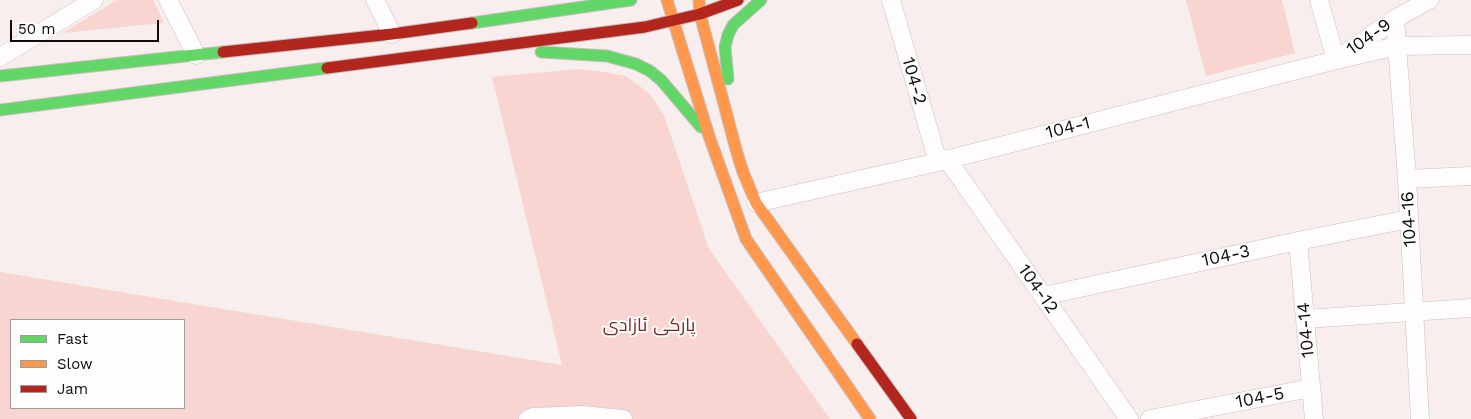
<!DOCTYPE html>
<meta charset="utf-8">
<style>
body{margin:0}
#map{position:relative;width:1471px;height:419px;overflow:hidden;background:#f8eeed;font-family:"Work Sans",sans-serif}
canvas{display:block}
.legend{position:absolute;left:10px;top:319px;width:175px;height:90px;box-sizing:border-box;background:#fdfdfd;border:1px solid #9e9c9b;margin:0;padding:6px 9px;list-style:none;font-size:15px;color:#100a09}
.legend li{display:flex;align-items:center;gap:10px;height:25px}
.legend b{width:25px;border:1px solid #9e9c9b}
.scale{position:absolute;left:10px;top:20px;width:149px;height:22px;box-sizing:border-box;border:2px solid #100a09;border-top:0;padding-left:6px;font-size:15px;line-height:18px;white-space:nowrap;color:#100a09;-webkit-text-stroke:4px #fdfdfd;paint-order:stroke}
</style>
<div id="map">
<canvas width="1471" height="419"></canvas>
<ul class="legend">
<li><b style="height:6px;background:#63d668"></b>Fast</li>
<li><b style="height:6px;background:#ff974d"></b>Slow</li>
<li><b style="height:6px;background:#b3261e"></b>Jam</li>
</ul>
<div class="scale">50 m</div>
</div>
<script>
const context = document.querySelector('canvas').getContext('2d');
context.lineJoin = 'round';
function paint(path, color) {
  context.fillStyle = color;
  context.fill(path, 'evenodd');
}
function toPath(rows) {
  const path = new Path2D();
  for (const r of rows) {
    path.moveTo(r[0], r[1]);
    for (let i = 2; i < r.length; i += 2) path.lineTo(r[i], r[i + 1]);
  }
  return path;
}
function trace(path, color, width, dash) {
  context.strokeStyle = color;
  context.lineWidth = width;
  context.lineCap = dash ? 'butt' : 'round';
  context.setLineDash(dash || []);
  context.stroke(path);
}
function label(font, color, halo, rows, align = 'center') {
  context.font = font + ' "Work Sans",Cairo,sans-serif';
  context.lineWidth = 4;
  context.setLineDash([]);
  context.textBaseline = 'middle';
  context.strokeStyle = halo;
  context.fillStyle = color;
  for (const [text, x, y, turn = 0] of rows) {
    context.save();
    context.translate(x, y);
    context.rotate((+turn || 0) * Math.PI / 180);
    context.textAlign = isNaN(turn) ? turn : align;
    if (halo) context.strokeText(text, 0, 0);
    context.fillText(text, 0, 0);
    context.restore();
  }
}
const green = toPath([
 [117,0,153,0,164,23,62,33],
 [1186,0,1282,0,1295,53,1206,76],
 [578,69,598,71,626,76,649,93,664,115,709,249,830,419,0,419,0,272,562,365,492,77],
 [11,320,184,320,184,408,11,408]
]);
const street = toPath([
 [168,0,196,55],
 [375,0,392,34],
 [891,0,938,162],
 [1319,0,1336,60,1395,19,1429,0],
 [1395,19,1407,179,1420,419],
 [0,57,94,0],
 [947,159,1129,419],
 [1407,179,1471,176],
 [756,203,938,162,1336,60,1397,46,1471,45],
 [1298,241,1314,419],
 [1043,296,1298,241,1409,219],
 [1305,319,1471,308],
 [528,419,533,417,582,415,623,419],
 [1150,419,1311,388]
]);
const fast = toPath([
 [472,23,631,0],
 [541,52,607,56,636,64,650,71,661,80,701,127],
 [0,76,223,52],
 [728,79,725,47,728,35,733,25,761,0],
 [0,110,327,68]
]);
const slow = toPath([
 [667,0,709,136,746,239,870,419],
 [699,0,700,14,737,153,743,172,756,203,857,344]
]);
const jam = toPath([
 [223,52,392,34,472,23],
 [327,68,645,27,700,14,738,0],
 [857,344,911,419]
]);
const streetNames = [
 ["104-9",1369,37,-35],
 ["104-2",914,81,74],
 ["104-1",1068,128,-14],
 ["104-16",1409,219,-93],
 ["104-3",1226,256,-12],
 ["104-12",1038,289,55],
 ["104-14",1306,330,-95],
 ["104-5",1260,398,-11]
];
const parkNames = [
 ["پارکی ئازادی",649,326]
];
paint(green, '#f8d5d1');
trace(street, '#c8bfbe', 19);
trace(fast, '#c8bfbe', 13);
trace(slow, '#c8bfbe', 13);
trace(jam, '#c8bfbe', 13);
trace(street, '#fefcfc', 18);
trace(fast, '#63d668', 11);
trace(slow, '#ff974d', 11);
trace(jam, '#b3261e', 11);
label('18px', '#100a09', '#fdfdfd', streetNames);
label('18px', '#782826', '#fdfdfd', parkNames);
</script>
